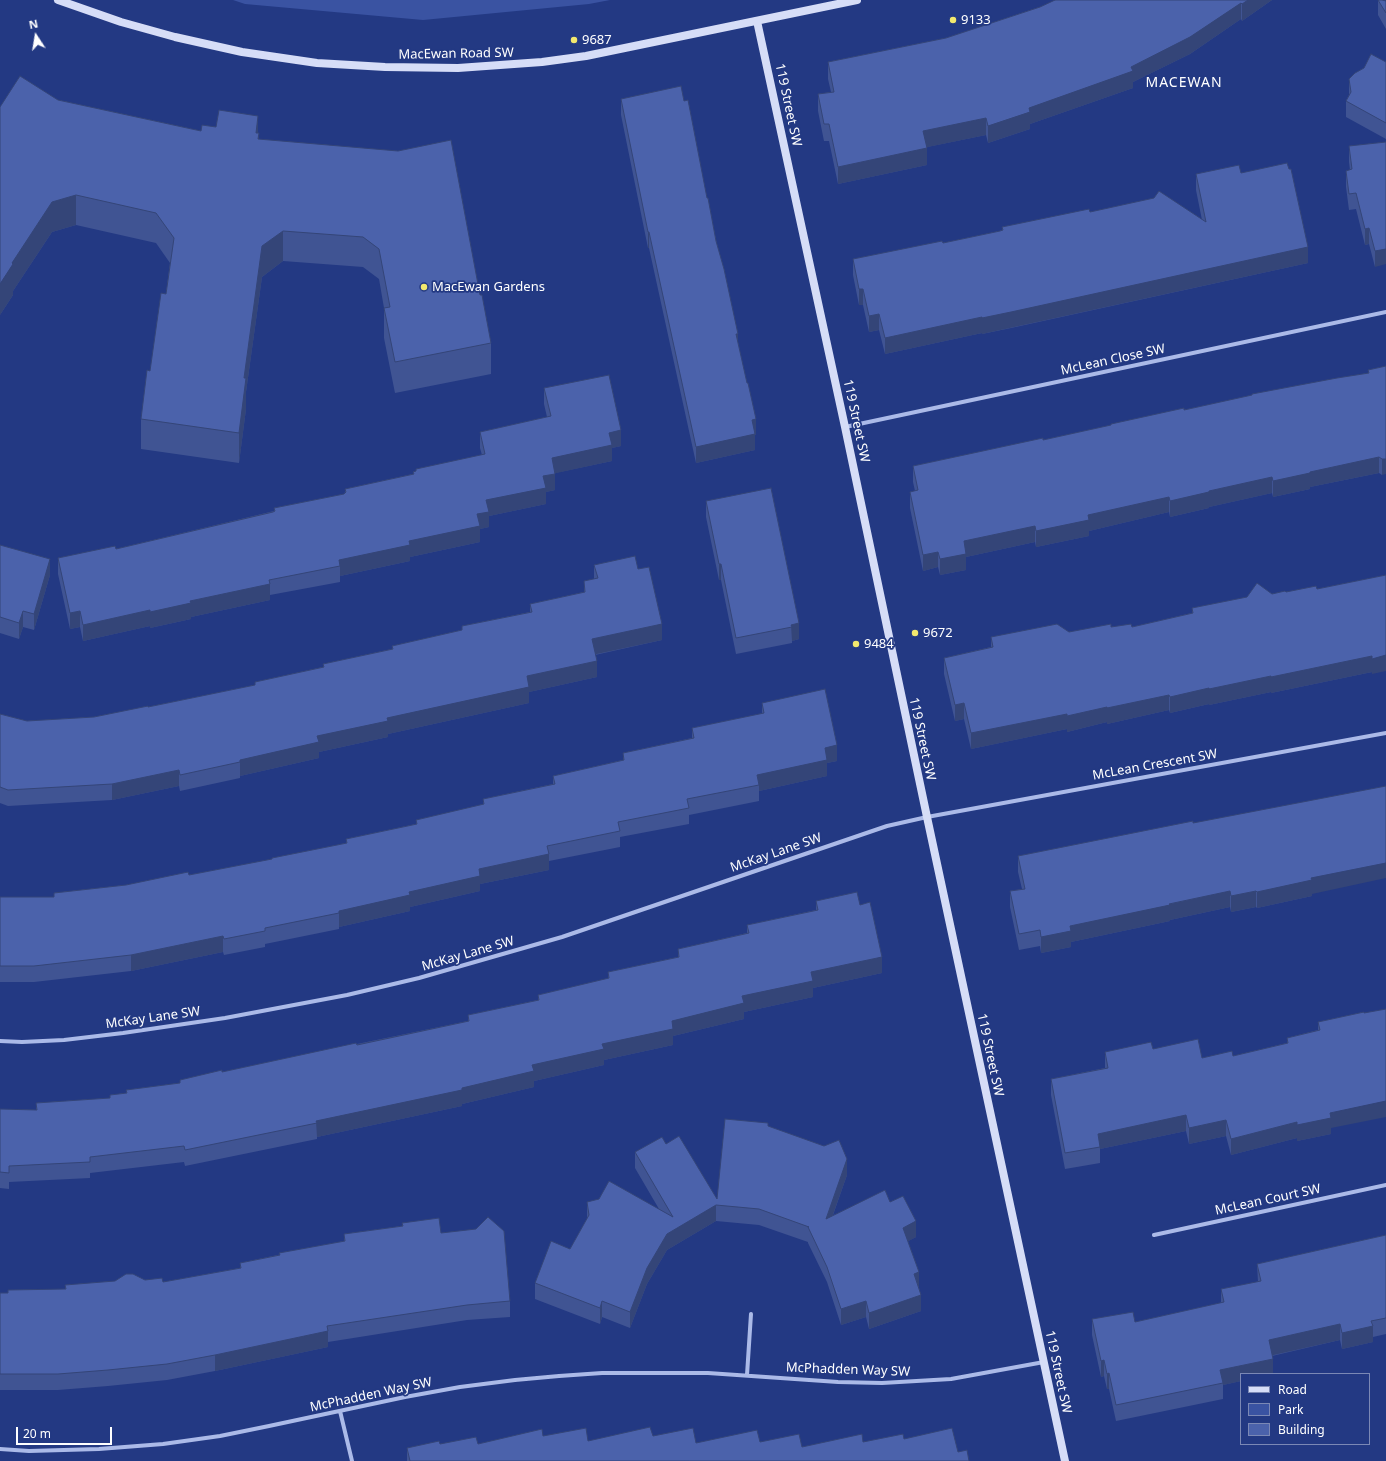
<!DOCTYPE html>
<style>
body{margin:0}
#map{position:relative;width:1386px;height:1461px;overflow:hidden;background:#233983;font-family:"Noto Sans",sans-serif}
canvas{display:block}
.legend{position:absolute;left:1240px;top:1373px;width:130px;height:72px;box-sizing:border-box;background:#233983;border:1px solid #7b88b5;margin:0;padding:5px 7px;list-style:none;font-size:12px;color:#fff}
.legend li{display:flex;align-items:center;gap:8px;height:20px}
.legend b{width:20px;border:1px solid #7b88b5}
.north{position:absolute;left:16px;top:16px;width:40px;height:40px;-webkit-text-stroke:3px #233983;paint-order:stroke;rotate:348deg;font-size:11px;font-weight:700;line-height:16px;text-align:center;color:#fff}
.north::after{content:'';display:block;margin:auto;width:14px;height:18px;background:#fff;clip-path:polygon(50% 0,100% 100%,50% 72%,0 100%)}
.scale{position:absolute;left:16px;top:1427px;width:96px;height:18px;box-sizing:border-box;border:2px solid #fff;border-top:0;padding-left:5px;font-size:12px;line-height:14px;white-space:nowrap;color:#fff;-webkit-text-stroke:3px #233983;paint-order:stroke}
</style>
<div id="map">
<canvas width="1386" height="1461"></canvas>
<ul class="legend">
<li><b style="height:5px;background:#d6ddf7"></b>Road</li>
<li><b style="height:11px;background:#3a53a2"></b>Park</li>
<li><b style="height:11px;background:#4b62ab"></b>Building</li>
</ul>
<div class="north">N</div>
<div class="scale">20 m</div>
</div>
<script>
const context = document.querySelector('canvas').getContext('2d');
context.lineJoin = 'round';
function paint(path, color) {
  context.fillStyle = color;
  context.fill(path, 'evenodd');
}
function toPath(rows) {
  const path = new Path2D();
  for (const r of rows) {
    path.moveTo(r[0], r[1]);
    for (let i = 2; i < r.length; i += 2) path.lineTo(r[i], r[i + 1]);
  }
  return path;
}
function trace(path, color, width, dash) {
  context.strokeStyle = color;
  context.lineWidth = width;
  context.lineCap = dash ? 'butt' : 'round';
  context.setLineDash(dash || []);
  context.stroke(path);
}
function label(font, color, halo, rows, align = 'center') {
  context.font = font + ' "Noto Sans",sans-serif';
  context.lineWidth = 3.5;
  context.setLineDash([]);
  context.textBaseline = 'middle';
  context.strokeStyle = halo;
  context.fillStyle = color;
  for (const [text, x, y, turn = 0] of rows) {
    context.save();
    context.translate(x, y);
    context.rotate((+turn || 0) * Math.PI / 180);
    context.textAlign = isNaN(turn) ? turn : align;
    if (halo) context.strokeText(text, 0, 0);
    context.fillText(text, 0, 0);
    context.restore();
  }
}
const green = toPath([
 [233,0,610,0,589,4,423,20,245,4]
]);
const street = toPath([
 [845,427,1386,312],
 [0,1041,22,1042,64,1040,123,1033,225,1018,347,995,419,978,562,937,887,826,927,817,1386,733],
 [1154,1235,1386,1185],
 [747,1375,751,1314],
 [340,1411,352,1461],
 [0,1449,29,1451,99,1449,163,1444,220,1436,269,1426,405,1397,460,1387,515,1380,559,1376,602,1373,708,1373,838,1382,882,1383,951,1379,1044,1362]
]);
const secondary = toPath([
 [58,0,121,22,175,37,242,52,317,63,385,67,458,68,542,62,586,56,857,0],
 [757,21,845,427,927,817,1065,1461]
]);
const wall = toPath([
 [1272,0,1242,21,1241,19,1190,54,1133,82,1133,88,1030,124,1030,129,988,143,986,135,927,147,927,165,838,184,829,141,824,141,818,111,818,94,831,92,828,79,828,62,946,38,1040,7],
 [1378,0,1382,0,1386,1,1386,29,1378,15],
 [1386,62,1386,139,1346,117,1346,101,1349,95,1349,79],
 [621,99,707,198,738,343,756,435,755,435,755,450,696,463,649,248,648,248,621,115],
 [58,100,201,131,258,133,259,139,480,295,491,343,491,374,395,393,384,338,384,308,379,279,363,267,283,261,262,277,246,392,246,409,239,463,141,449,141,419,150,371,166,294,170,263,156,243,76,225,52,232,13,291,13,295,0,315],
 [1386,142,1375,267,1369,244,1365,245,1356,209,1349,210,1346,187,1346,171,1350,170,1349,162,1349,146],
 [1241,173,1308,263,1011,328,982,334,982,333,885,354,879,330,869,332,863,305,859,305,853,275,853,259,943,243,1000,231,1002,230,1002,227,1090,212,1202,220,1196,190,1196,174],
 [1386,366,1382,475,1379,473,1310,487,1310,489,1273,497,1272,493,1209,507,1209,508,1170,517,1169,512,1089,531,1089,536,1036,547,1035,542,966,557,966,570,940,575,938,567,923,571,910,508,910,492,915,491,913,482,913,466,1043,440,1184,410,1368,373,1368,370],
 [544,388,621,446,612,448,612,461,555,473,555,490,546,492,546,504,489,516,489,527,480,529,480,542,410,557,410,561,340,576,340,582,270,595,270,600,191,617,191,619,150,628,150,626,83,641,80,627,70,629,58,574,58,558,116,549,274,511,274,508,344,494,345,492,345,489,413,474,413,472,482,455,480,448,480,432,547,417,544,404],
 [706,501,799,623,799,639,792,641,792,643,736,654,721,580,719,580,706,517],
 [0,545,50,575,34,630,23,627,19,639,0,633],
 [594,565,638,569,662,640,595,655,597,677,529,692,529,703,388,734,388,737,319,752,319,758,240,776,240,778,180,791,179,786,112,800,8,806,0,803,0,714,27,721,94,717,148,707,255,685,255,682,323,667,323,664,392,649,392,646,462,630,462,626,530,612,530,604,584,592,584,581,594,579],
 [1386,575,1372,674,1372,672,1271,693,1271,692,1209,705,1209,704,1170,713,1169,710,1107,724,1107,722,1067,732,1067,729,971,749,964,719,955,721,944,674,944,658,991,647,991,637,1069,632,1111,627,1132,627,1192,613,1192,608,1272,594,1317,589],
 [762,703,837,761,827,763,827,776,759,791,759,801,689,815,689,824,620,837,620,847,549,861,549,870,480,884,480,891,410,907,410,911,339,927,339,929,265,944,265,947,224,955,223,952,131,971,34,982,0,982,0,897,54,897,54,893,126,885,189,875,272,860,346,843,346,839,416,824,416,820,483,805,483,799,553,784,553,776,623,760,623,753,692,738,692,728,762,714],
 [1193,823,1312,894,1312,896,1257,908,1256,907,1231,912,1230,907,1170,920,1170,921,1071,942,1071,947,1041,953,1040,946,1019,950,1010,907,1010,891,1022,889,1018,872,1018,856],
 [816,901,860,905,882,973,813,988,813,997,744,1012,744,1019,673,1036,673,1045,604,1060,604,1065,534,1081,534,1087,462,1104,462,1106,317,1137,317,1139,185,1166,184,1162,90,1173,90,1178,9,1182,9,1189,0,1188,0,1109,36,1110,36,1103,110,1098,110,1095,126,1093,126,1090,180,1083,180,1080,222,1072,468,1021,468,1015,538,1000,538,995,608,979,608,972,678,957,678,949,747,933,747,925,816,910],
 [1364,1012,1331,1128,1331,1134,1297,1141,1297,1138,1231,1155,1226,1136,1189,1144,1186,1131,1100,1149,1100,1163,1065,1169,1051,1095,1051,1079,1105,1068,1105,1052,1153,1049,1202,1058,1233,1056,1287,1043,1287,1038,1318,1030,1318,1022],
 [768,1126,847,1175,833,1215,890,1202,916,1237,908,1241,919,1287,921,1311,869,1329,866,1317,841,1325,827,1282,808,1243,808,1242,759,1225,716,1221,667,1250,647,1284,630,1328,602,1317,600,1324,535,1299,535,1283,570,1249,587,1219,587,1202,659,1209,635,1168,635,1152,666,1144,717,1199],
 [402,1223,441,1233,510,1301,510,1317,467,1320,328,1342,328,1347,215,1371,167,1380,108,1386,58,1390,0,1390,0,1293,8,1293,65,1289,65,1285,145,1280,163,1282,240,1268,240,1263,344,1241,344,1234,402,1226],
 [1386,1235,1386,1334,1373,1337,1373,1342,1342,1349,1340,1340,1272,1356,1273,1374,1241,1374,1241,1381,1223,1385,1223,1399,1116,1421,1109,1389,1107,1389,1104,1376,1101,1377,1092,1335,1092,1319,1135,1322,1221,1303,1221,1289,1258,1282,1257,1264],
 [543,1436,588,1441,653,1436,696,1443,760,1442,802,1447,904,1439,958,1452,969,1461,407,1461,407,1448,440,1444,478,1444]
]);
const shadedWall = toPath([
 [1248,0,1272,0,1242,21,1242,4],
 [1241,3,1241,19,1190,54,1133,82,1133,88,1030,124,1030,129,988,143,988,126,1029,108,1131,67],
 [258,116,258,137,259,133,259,164,256,133],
 [986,118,986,135,923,148,923,131],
 [927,148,927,165,838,184,838,167],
 [76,195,76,225,52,232,13,291,13,295,0,315,0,284,12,263,52,202],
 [1369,228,1369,244,1365,245,1365,229],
 [283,231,283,261,262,277,246,392,246,409,239,463,239,433,244,378,262,246],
 [648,232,649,232,649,248,648,248],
 [1308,247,1308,263,982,334,982,318],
 [1386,249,1386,264,1375,267,1375,251],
 [859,289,863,289,863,305,859,305],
 [879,314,879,330,869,332,869,316],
 [982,317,982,333,885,354,885,338],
 [736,334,738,334,738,350],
 [756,419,756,435,755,435,755,450,696,463,696,447,752,420],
 [621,430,621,446,612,448,612,461,552,474,552,458,609,433],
 [1379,457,1379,473,1310,487,1310,489,1273,497,1273,481,1310,472],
 [1382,459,1386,459,1386,474,1382,475],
 [555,474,555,490,546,492,546,504,489,516,489,527,480,529,480,542,410,557,410,561,340,576,340,566,339,560,409,541,477,514,486,500,543,476],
 [1272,477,1272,493,1209,507,1209,508,1170,517,1170,501,1209,491],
 [1169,497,1169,512,1089,531,1089,536,1036,547,1036,531,1088,515],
 [1035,526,1035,542,966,557,966,570,940,575,940,559,964,541],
 [938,552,938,567,923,571,923,555],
 [50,559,50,575,34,630,34,614],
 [719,564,721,564,721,580,719,580],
 [270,584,270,600,191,617,191,619,150,628,150,612,190,601],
 [150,610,150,626,83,641,83,625],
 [23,611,23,627,19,639,19,623],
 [80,611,80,627,70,629,70,613],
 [799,623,799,639,792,641,791,625],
 [662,624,662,640,592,655,592,639],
 [1386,655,1386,671,1372,674,1372,659],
 [1372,656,1372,672,1271,693,1271,677],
 [597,661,597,677,529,692,529,703,388,734,388,737,319,752,319,758,240,776,240,760,317,736,387,718,527,676],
 [1271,676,1271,692,1209,705,1209,689],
 [1209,688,1209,704,1170,713,1170,697],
 [1169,695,1169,710,1107,724,1107,708],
 [964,703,964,719,955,721,955,705],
 [1107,707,1107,722,1067,732,1067,716],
 [1067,714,1067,729,971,749,971,733],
 [837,745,837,761,827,763,827,776,759,791,759,785,757,775,825,748],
 [179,770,179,786,112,800,112,784],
 [549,854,549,870,480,884,480,891,410,907,410,911,339,927,339,911,409,892,479,869],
 [1386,863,1386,878,1312,894,1312,896,1257,908,1257,892,1311,878],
 [1230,891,1230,907,1170,920,1170,921,1071,942,1071,947,1041,953,1041,937,1070,926],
 [1256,891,1256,907,1231,912,1231,896],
 [223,936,223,952,131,971,131,955],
 [882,957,882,973,813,988,813,997,744,1012,744,1019,673,1036,673,1045,604,1060,604,1065,534,1081,534,1087,462,1104,462,1106,317,1137,316,1121,532,1065,602,1044,672,1021,811,972],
 [1386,1101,1386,1117,1331,1128,1331,1134,1297,1141,1297,1125,1330,1113],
 [1186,1115,1186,1131,1100,1149,1098,1134],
 [1226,1120,1226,1136,1189,1144,1189,1128],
 [1297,1122,1297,1138,1231,1155,1231,1139],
 [847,1159,847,1175,826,1234,826,1219],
 [716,1205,716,1221,667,1250,647,1284,630,1328,630,1312,647,1268,667,1234],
 [916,1221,916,1237,903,1244,903,1228],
 [919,1272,919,1288,914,1274],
 [921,1295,921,1311,869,1329,869,1313],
 [602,1301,602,1317,600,1324,600,1308],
 [866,1301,866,1317,841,1325,841,1309],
 [1340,1324,1340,1340,1269,1356,1269,1340],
 [1373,1326,1373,1342,1342,1349,1342,1333],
 [328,1331,328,1347,215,1371,215,1355],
 [1273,1359,1273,1374,1241,1374,1241,1381,1223,1385,1220,1370],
 [1104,1360,1104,1376,1101,1377,1101,1361],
 [1109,1373,1109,1389,1107,1389,1107,1374]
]);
const building = toPath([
 [1055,0,1248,0,1242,4,1241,3,1190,37,1131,67,1133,71,1029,108,1030,112,988,126,986,118,923,131,927,148,838,167,829,124,824,124,818,94,834,92,828,62,946,38,1040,7,1055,0],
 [1378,0,1382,0,1386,1,1386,13,1378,0],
 [1371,54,1386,62,1386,123,1346,101,1351,92,1349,79,1355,73,1364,68,1371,54],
 [20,76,58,100,201,131,202,125,216,127,219,110,258,116,256,133,259,133,258,139,398,151,451,140,480,295,482,295,491,343,395,362,384,308,390,307,379,249,363,237,283,231,262,246,244,378,246,378,239,433,141,419,147,370,150,371,161,293,166,294,174,238,156,213,76,195,52,202,12,263,13,264,0,284,0,107,20,76],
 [681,86,684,101,688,100,707,198,708,198,716,241,724,269,738,334,736,334,747,383,748,383,756,419,752,420,755,434,696,447,649,232,648,232,621,99,681,86],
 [1386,142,1386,249,1375,251,1369,228,1365,229,1356,193,1349,194,1346,171,1352,169,1349,146,1386,142],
 [1287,163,1289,169,1291,169,1308,247,1011,312,982,318,982,317,885,338,879,314,869,316,863,289,859,289,853,259,942,241,943,243,1000,231,1003,230,1002,227,1089,209,1090,212,1154,198,1159,191,1206,222,1196,174,1239,165,1241,173,1287,163],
 [1386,366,1386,459,1382,459,1379,457,1310,472,1310,473,1273,481,1272,477,1209,491,1209,492,1170,501,1169,497,1088,515,1089,520,1036,531,1035,526,964,541,966,554,940,559,938,552,923,555,910,492,918,490,913,466,1043,438,1043,440,1111,425,1111,424,1184,408,1184,410,1252,395,1252,394,1337,378,1369,373,1368,370,1386,366],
 [609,375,621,430,609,433,612,445,552,458,555,474,543,476,546,488,486,500,489,512,477,514,480,526,409,541,410,545,339,560,340,566,269,580,270,584,190,601,191,603,150,612,150,610,83,625,80,611,70,613,58,558,115,546,116,549,273,512,275,511,274,508,344,494,346,492,345,489,414,474,413,472,416,471,416,469,485,454,480,432,551,416,544,388,609,375],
 [771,488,799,623,791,625,792,627,736,638,721,564,719,564,706,501,771,488],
 [0,545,50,559,34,614,23,611,19,623,0,617,0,545],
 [635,556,638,569,649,567,662,624,592,639,597,661,527,676,529,687,387,718,388,721,317,736,319,742,240,760,240,762,180,775,179,770,112,784,8,790,0,787,0,714,27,721,94,717,148,706,148,707,255,685,255,682,324,667,323,664,393,649,392,646,462,630,462,626,532,612,530,604,585,592,584,581,598,578,594,565,635,556],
 [1386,575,1386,655,1372,659,1372,656,1271,677,1271,676,1209,689,1209,688,1170,697,1169,695,1107,708,1107,707,1067,716,1067,714,971,733,964,703,955,705,944,658,993,647,991,637,1057,624,1069,632,1111,624,1111,627,1131,624,1132,627,1193,613,1192,608,1247,597,1257,583,1272,594,1285,591,1286,592,1316,586,1317,589,1386,575],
 [825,689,837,745,825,748,827,760,757,775,759,785,687,799,689,808,618,822,620,831,547,846,549,854,479,869,480,876,409,892,410,895,339,911,339,913,265,928,265,931,224,939,223,936,131,955,34,966,0,966,0,897,54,897,54,893,126,885,188,872,189,875,272,859,272,858,347,843,346,839,417,824,416,820,484,804,483,799,555,784,553,776,624,760,623,753,694,738,692,728,764,713,762,703,825,689],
 [1386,786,1386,863,1311,878,1312,880,1257,892,1256,891,1231,896,1230,891,1169,904,1170,905,1070,926,1071,931,1041,937,1040,930,1019,934,1010,891,1025,889,1018,856,1193,821,1193,823,1386,786],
 [857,892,860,905,870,902,882,957,811,972,813,981,742,996,744,1003,672,1021,673,1029,602,1044,604,1049,532,1065,534,1071,462,1088,462,1090,316,1121,317,1123,185,1150,184,1146,90,1157,90,1162,9,1166,9,1173,0,1172,0,1109,37,1110,36,1103,110,1098,110,1095,127,1093,126,1090,180,1083,180,1080,222,1070,222,1072,356,1043,357,1045,469,1021,468,1015,539,1000,538,995,609,978,608,972,679,957,678,949,749,933,747,925,818,910,816,901,857,892],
 [1386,1009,1386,1101,1330,1113,1331,1118,1297,1125,1297,1122,1231,1139,1226,1120,1189,1128,1186,1115,1098,1134,1100,1147,1065,1153,1051,1079,1108,1068,1105,1052,1151,1042,1153,1049,1198,1039,1202,1058,1232,1051,1233,1056,1288,1043,1287,1038,1320,1030,1318,1022,1364,1012,1364,1013,1386,1009],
 [725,1119,768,1123,768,1126,824,1146,839,1140,847,1159,826,1219,885,1190,890,1202,903,1196,916,1221,903,1228,919,1272,914,1274,921,1295,869,1313,866,1301,841,1309,827,1267,808,1227,809,1227,759,1209,716,1205,667,1234,647,1268,630,1312,602,1301,600,1308,535,1283,551,1241,570,1249,589,1215,587,1202,599,1199,609,1181,673,1217,635,1152,662,1137,666,1144,679,1136,717,1199,725,1119],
 [488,1217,504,1231,510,1301,467,1305,327,1326,328,1331,215,1355,167,1364,108,1370,58,1374,0,1374,0,1293,8,1293,8,1290,66,1289,65,1285,115,1281,126,1274,133,1274,145,1280,162,1278,163,1282,241,1268,240,1263,280,1255,279,1253,345,1241,344,1234,403,1226,402,1223,439,1218,441,1233,476,1229,488,1217],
 [1386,1235,1386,1318,1371,1321,1373,1326,1342,1333,1340,1324,1269,1340,1273,1359,1220,1370,1223,1383,1116,1405,1109,1373,1107,1374,1104,1360,1101,1361,1092,1319,1133,1312,1135,1322,1224,1302,1221,1289,1261,1281,1257,1264,1386,1235],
 [650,1427,653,1436,693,1428,696,1443,757,1430,760,1442,799,1434,802,1447,862,1434,863,1442,903,1434,904,1439,952,1428,958,1452,967,1450,969,1461,410,1461,407,1448,439,1441,440,1444,476,1437,478,1444,542,1429,543,1436,586,1428,588,1441,650,1427]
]);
const markers = [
 [953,20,4,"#f3e96e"],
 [574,40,4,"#f3e96e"],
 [424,287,4,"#f3e96e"],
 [915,633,4,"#f3e96e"],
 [856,644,4,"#f3e96e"]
];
const poiNames = [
 ["9133",961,20],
 ["9687",582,40],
 ["MacEwan Gardens",432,287],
 ["9672",923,633],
 ["9484",864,644]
];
const streetNames = [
 ["MacEwan Road SW",456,54,-1],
 ["119 Street SW",788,105,78],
 ["McLean Close SW",1113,360,-12],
 ["119 Street SW",856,421,78],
 ["119 Street SW",922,739,78],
 ["McLean Crescent SW",1155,765,-10],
 ["McKay Lane SW",776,853,-19],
 ["McKay Lane SW",468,954,-16],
 ["McKay Lane SW",153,1018,-8],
 ["119 Street SW",990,1055,78],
 ["McLean Court SW",1268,1200,-12],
 ["McPhadden Way SW",848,1370,2],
 ["119 Street SW",1058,1372,78],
 ["McPhadden Way SW",371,1395,-12]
];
const neighbourhoodNames = [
 ["MACEWAN",1184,83]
];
paint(green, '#3a53a2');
trace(street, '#abbae8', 4);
trace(secondary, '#d6ddf7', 8);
paint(wall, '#405493');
paint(shadedWall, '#344578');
paint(building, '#4b62ab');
trace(building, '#344578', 1);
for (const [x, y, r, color] of markers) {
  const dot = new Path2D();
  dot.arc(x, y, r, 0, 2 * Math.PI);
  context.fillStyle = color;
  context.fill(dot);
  trace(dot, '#233983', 1.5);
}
label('13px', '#fff', '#233983', poiNames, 'left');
label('13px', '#fff', '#233983', streetNames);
context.letterSpacing = '1px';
label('14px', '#fff', '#233983', neighbourhoodNames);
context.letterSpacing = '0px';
</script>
